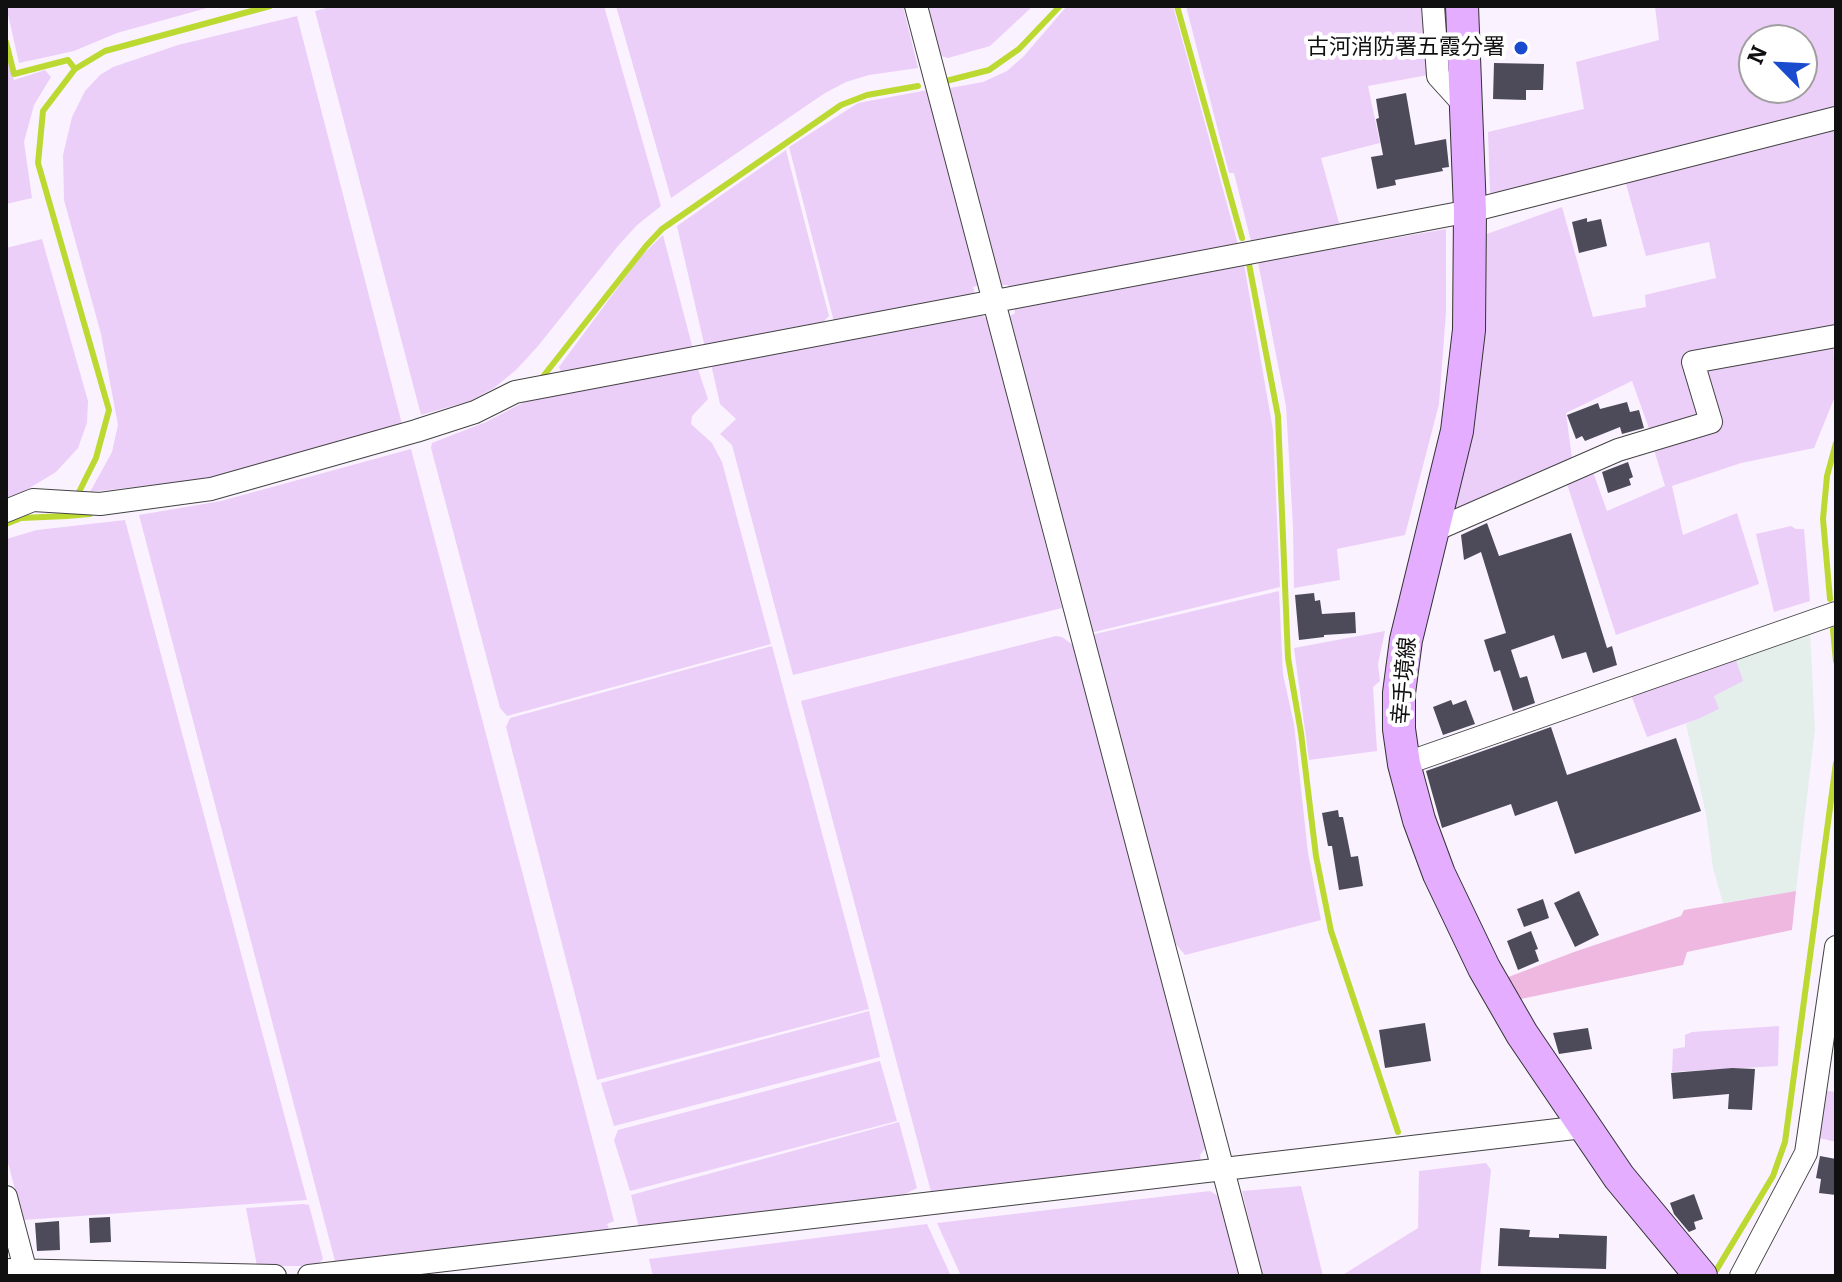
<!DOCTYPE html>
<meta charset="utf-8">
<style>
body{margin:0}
#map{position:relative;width:1842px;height:1282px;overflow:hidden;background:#faf2ff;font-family:Bitter,serif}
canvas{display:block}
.frame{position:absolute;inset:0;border:8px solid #101010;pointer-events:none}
.north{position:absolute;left:1738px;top:24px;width:80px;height:80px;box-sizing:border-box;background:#fff;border:2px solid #9f9f9f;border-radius:50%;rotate:294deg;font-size:22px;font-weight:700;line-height:32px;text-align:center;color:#101010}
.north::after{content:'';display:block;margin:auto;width:28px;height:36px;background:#1a4acd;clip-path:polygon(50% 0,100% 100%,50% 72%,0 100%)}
</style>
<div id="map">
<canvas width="1842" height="1282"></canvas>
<div class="frame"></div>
<div class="north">N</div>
</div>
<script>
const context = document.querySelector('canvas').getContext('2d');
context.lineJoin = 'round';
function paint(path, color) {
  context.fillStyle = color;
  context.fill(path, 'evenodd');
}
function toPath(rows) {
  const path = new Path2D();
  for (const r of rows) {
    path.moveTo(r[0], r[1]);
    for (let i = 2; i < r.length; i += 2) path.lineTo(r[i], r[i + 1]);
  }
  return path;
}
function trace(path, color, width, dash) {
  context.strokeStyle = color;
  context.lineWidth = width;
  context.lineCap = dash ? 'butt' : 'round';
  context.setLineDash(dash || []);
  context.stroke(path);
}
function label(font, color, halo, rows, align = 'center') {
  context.font = font + ' Bitter,"Noto Sans JP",serif';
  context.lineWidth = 8;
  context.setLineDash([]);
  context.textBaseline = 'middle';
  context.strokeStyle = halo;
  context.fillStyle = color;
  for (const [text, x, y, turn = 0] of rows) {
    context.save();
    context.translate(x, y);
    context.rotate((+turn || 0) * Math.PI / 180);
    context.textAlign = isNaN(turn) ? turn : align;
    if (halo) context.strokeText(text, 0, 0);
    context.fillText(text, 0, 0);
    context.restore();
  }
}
const industrial = toPath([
 [1810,632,1815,729,1796,891,1723,903,1713,868,1706,814,1686,724,1719,709,1714,696,1735,659]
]);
const farmland = toPath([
 [6,6,214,6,117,33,74,51,19,63],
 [334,6,604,6,661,206,637,225,618,246,538,346,516,370,494,388,470,401,421,415,315,11],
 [616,6,903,6,918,68,869,75,846,82,825,93,671,198],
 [926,6,1033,6,990,46,948,58,937,55],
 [1067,6,1173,6,1239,248,1011,293,1008,285,1000,285,950,88,983,82,1007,71,1023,57],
 [1186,6,1421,6,1428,75,1368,86,1380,143,1321,158,1341,230,1252,245,1234,173,1229,173],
 [1655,6,1836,6,1836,108,1521,191,1490,193,1488,132,1584,109,1576,62,1659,40],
 [1754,40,1802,40,1802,88,1754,88],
 [297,16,402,424,241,470,196,480,90,492,112,452,118,425,101,334,64,200,63,155,72,117,85,91,100,75,113,67,178,45],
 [6,52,14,80,45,70,51,77,34,105,24,142,32,198,6,204],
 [928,90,982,284,973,287,975,295,834,322,789,147,858,103],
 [1836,123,1836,328,1685,356,1702,412,1698,419,1651,434,1632,381,1566,413,1573,466,1457,516,1452,509,1478,386,1484,329,1484,235,1562,207,1593,317,1646,307,1645,295,1716,278,1709,242,1646,256,1625,180],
 [786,150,829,316,820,325,705,348,677,226],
 [1446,229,1446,312,1439,404,1405,535,1337,549,1340,580,1294,588,1293,527,1286,406,1258,262],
 [663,235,694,353,563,376,559,367,641,256],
 [42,239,88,401,87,423,78,448,56,472,23,492,6,499,6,248],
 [1244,264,1273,430,1280,587,1090,633,1007,318,1015,313,1014,306],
 [976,313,987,318,1062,608,793,675,732,445,720,434,736,419,720,404,711,364],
 [1833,342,1836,394,1814,448,1741,463,1672,486,1683,535,1737,513,1759,584,1616,635,1567,484,1593,472,1607,511,1665,486,1652,443,1719,428,1705,371],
 [697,366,708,399,692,416,691,424,712,443,722,462,771,644,507,716,500,708,431,448,432,443,486,422,532,398],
 [411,449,614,1221,607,1224,610,1231,336,1265,139,515,221,501],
 [125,520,307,1200,23,1220,6,1155,6,539,37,530],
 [1791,526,1796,529,1804,529,1810,601,1774,612,1756,534],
 [1279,591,1283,674,1294,724,1308,853,1321,920,1185,955,1174,942,1091,635],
 [1385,631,1378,664,1380,681,1373,687,1377,751,1309,760,1294,648],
 [1056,636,1062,637,1073,645,1207,1146,1200,1155,1201,1162,931,1192,801,701],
 [772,646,869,1009,597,1080,506,727,510,718],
 [1735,657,1743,681,1714,696,1719,709,1698,719,1647,737,1630,692],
 [869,1011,880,1057,614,1126,601,1083],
 [1779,1026,1778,1066,1672,1072,1673,1049,1685,1047,1685,1035,1692,1032],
 [880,1061,897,1121,630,1191,614,1140,618,1130],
 [1822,1090,1836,1092,1836,1142,1819,1138],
 [899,1122,917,1188,903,1195,639,1228,631,1195],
 [1486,1163,1491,1170,1480,1276,1341,1276,1418,1228,1419,1171],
 [1301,1186,1323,1276,1262,1276,1242,1191],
 [1210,1191,1218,1196,1243,1276,961,1276,937,1223],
 [303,1204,309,1205,323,1259,317,1265,310,1266,257,1266,246,1208],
 [927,1224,951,1276,653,1276,649,1259]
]);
const green = toPath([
 [1796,891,1792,930,1687,952,1683,965,1516,1000,1503,979,1574,952,1681,916,1684,910]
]);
const stream = toPath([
 [1177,6,1242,238],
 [6,42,14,74,68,60,75,69],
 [946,81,989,70,1019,49,1060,6],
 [1249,264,1278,416,1288,658,1301,733,1316,856,1331,931,1398,1132],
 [541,379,646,246,662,229,841,105,867,95,918,86],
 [77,496,96,458,109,410,38,163,43,111,75,69,105,51,270,6],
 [67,516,90,514],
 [6,524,21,518,67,516,72,506],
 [1830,599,1823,519,1827,476,1836,443],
 [1833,630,1836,661],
 [1717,1269,1773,1176,1785,1142,1836,763]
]);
const building = toPath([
 [1494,63,1544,64,1543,90,1526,90,1526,100,1493,99],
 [1406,93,1415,145,1446,139,1449,167,1442,168,1443,171,1395,180,1396,185,1377,189,1371,157,1383,155,1376,119,1379,118,1376,99],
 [1587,218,1587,222,1601,219,1607,246,1579,253,1572,222],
 [1627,402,1630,412,1639,410,1644,428,1622,434,1620,427,1585,441,1582,436,1576,439,1567,415,1598,403,1600,409],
 [1628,462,1633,477,1629,479,1631,485,1608,493,1602,472],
 [1487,523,1499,556,1571,533,1607,648,1612,646,1617,665,1593,673,1586,652,1562,659,1554,635,1511,650,1520,678,1527,676,1535,703,1513,711,1500,670,1494,672,1484,640,1506,633,1481,552,1464,560,1461,535],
 [1314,593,1315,601,1320,600,1322,614,1355,612,1356,633,1324,635,1324,637,1299,640,1295,595],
 [1451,700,1453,705,1466,700,1475,724,1443,735,1433,707],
 [1551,727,1567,775,1676,738,1701,811,1575,854,1557,801,1515,816,1511,804,1442,828,1426,771],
 [1338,810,1339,817,1343,817,1351,857,1358,856,1363,886,1339,890,1332,846,1328,846,1322,813],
 [1579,891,1599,935,1575,947,1554,903],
 [1543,899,1549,918,1524,927,1517,909],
 [1531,931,1538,949,1535,950,1539,961,1518,970,1507,941],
 [1425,1023,1431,1061,1385,1068,1379,1030],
 [1588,1028,1592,1049,1559,1054,1553,1033],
 [1732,1068,1755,1069,1752,1110,1728,1109,1729,1094,1673,1099,1671,1073],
 [1820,1156,1836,1159,1836,1195,1819,1193,1821,1179,1816,1178],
 [1694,1194,1703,1219,1694,1222,1696,1229,1689,1232,1674,1214,1670,1203],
 [110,1217,111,1242,90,1243,89,1218],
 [59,1221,60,1250,37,1251,35,1223],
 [1500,1228,1530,1230,1529,1237,1559,1238,1559,1234,1607,1236,1606,1269,1498,1266]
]);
const street = toPath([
 [916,6,1251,1276],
 [1433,6,1438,76,1468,109],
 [6,511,33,500,100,504,211,489,416,431,475,412,515,392,1470,211,1836,118],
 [1435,530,1618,450,1711,422,1693,362,1836,336],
 [1404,764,1836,613],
 [6,1197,27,1276],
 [6,1270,275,1276],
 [309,1276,1583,1127],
 [1741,1276,1806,1153,1836,947]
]);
const secondary = toPath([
 [1462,6,1470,211,1469,330,1457,431,1406,640,1399,693,1399,729,1404,764,1419,820,1439,874,1484,968,1522,1034,1619,1177,1701,1276]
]);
const markers = [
 [1521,48,8,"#1a4acd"]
];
const poiNames = [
 ["古河消防署五霞分署",1505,48]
];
const streetNames = [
 ["幸手境線",1405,681,-85]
];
paint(industrial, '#e4efeb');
paint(farmland, '#eccff8');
paint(green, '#eeb8e0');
trace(stream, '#bcd932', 6);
paint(building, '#4d4b5a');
trace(street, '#434343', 24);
trace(secondary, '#323232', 34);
trace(street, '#fff', 22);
trace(secondary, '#e4adff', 32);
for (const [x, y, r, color] of markers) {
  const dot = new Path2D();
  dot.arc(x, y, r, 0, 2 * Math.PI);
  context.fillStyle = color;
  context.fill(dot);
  trace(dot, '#fff', 3);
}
label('22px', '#101010', '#fff', poiNames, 'right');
label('22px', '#101010', '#fff', streetNames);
</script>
